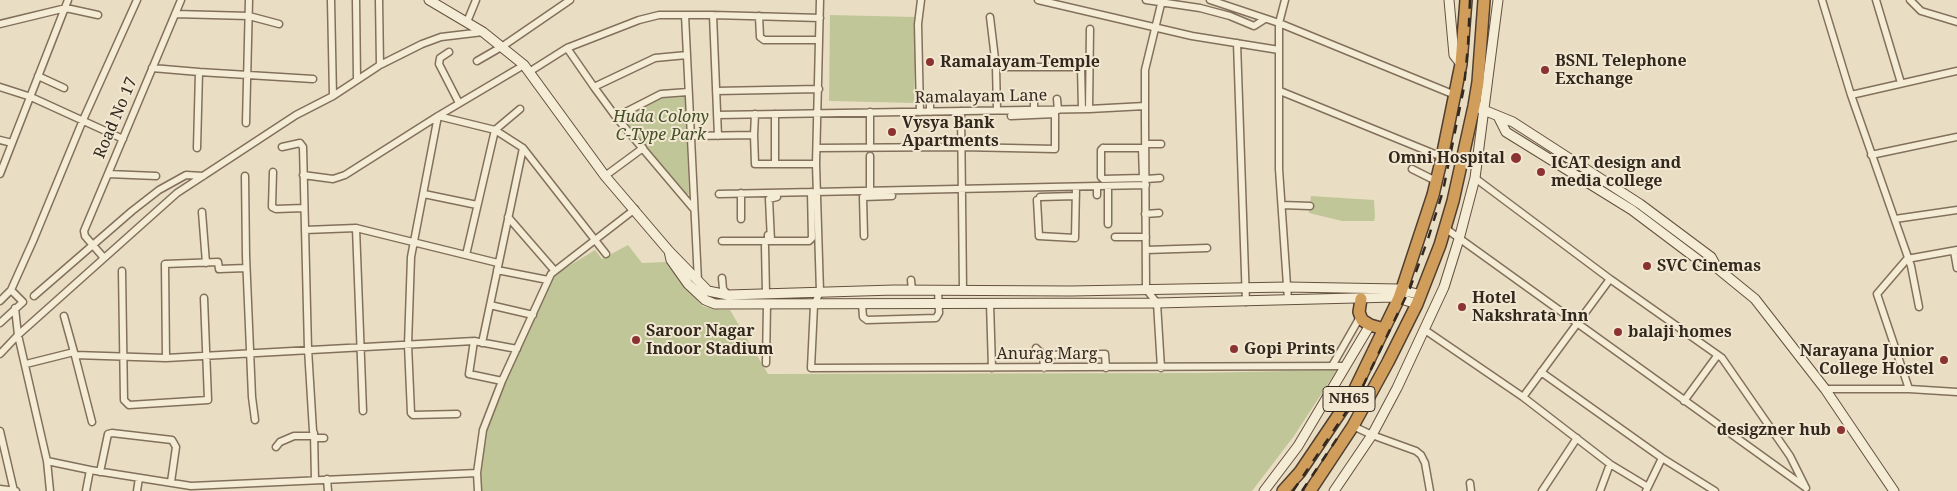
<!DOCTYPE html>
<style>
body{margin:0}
canvas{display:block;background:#e9dec3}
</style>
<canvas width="1957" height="491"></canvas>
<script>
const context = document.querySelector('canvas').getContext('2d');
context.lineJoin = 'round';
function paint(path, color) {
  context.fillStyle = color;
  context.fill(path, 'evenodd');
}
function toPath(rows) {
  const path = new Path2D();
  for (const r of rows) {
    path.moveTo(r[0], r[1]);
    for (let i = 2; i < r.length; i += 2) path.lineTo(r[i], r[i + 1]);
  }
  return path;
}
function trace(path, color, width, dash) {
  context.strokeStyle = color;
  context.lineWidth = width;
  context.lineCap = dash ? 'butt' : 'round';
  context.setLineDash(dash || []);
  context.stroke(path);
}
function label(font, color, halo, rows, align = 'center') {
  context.font = font + ' "Noto Serif",serif';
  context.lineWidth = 4;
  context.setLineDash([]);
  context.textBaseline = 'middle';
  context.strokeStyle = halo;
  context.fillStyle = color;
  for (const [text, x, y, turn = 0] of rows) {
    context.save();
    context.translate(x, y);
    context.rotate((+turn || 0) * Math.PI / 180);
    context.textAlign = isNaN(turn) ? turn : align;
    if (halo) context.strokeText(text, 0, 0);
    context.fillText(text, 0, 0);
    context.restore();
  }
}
const green = toPath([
 [830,15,916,17,914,103,829,101],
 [685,97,689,194,685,195,623,118,662,98],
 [1311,196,1374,200,1375,217,1374,221,1342,221,1309,213],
 [628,245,642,263,666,262,702,306,718,310,730,310,768,374,1196,373,1337,370,1294,436,1252,491,480,491,485,430,504,381,551,281,559,272,595,250,602,259]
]);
const street = toPath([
 [331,0,333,96],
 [356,0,357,79],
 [379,0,380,65],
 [820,0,816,164,820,292,814,305,811,368,1346,366],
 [1038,0,1192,36,1279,50],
 [1146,0,1200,8,1230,16,1254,26,1265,19],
 [1210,0,1279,23,1455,95],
 [1285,0,1279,23,1279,169,1288,300],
 [1822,0,1851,95,1911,266,1919,307],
 [1876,0,1901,83],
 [1910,0,1921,11,1957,22],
 [175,14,249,16,279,24],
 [685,15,698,281],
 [713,15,718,136],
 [759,16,760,37,764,40,819,40],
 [990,17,996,67,997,110],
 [467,22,476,0],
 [0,24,66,8,98,15],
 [1237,43,1246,302],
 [567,48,594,87,655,58,687,55],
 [449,52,440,58,439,64,459,103],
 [477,61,503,46,570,0],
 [1003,67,1088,67],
 [1081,67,1082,109],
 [152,68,199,72,197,148],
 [199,72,313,79],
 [529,72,567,48,639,20,659,15,713,15,820,18],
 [38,76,64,88],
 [0,87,31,97,123,139],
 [594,87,616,117,693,208],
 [716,91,819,89],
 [1280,91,1442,157],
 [1851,95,1957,71],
 [1034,99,1034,110],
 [1057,99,1058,110],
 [930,103,930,112],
 [1089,109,1090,29],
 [961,111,963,290],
 [870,112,870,143],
 [920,112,918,24,921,0],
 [775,114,775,164],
 [717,115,1089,109,1145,106],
 [1011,116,1055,114],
 [616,117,661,94,688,92],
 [246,123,249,0],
 [754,135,755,114],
 [691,136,754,135,755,164,816,164],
 [0,140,12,143],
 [1146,144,1161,144],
 [282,147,300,143,303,147,308,349,313,431],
 [817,148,962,147,1055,149,1055,110],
 [1103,148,1142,148,1143,178,1103,179,1101,177,1101,150,1103,148],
 [1871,155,1957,137],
 [870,156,870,191],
 [1412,169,1436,181],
 [273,172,272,207,276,209,304,208],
 [0,174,68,0],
 [108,174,156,176],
 [303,175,333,179,345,175,438,116,524,65],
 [245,176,246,256,252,397,255,420],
 [605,176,643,148],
 [1475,178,1610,279,1722,358,1790,456,1806,488],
 [1146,179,1160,178],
 [1108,186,1108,224],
 [741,193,741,219],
 [424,194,477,205],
 [719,194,1146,185],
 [1097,195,1097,187],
 [777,197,769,199,771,241,809,241,812,238,811,192],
 [1040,197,1076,196],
 [1037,200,1039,236,1075,238,1076,187],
 [1282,205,1310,206],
 [202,212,206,263],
 [1145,214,1159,213],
 [508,217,554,270],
 [1895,219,1957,210],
 [356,228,363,411],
 [1445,228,1805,487],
 [305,230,356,228,498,263],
 [864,236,863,197,892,196],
 [1115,237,1146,237],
 [722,241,768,241,768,235],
 [765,246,766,294],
 [1146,250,1207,248],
 [1954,251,1957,268],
 [466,255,495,130,520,109],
 [104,258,85,236,84,231,181,0],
 [497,270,548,280],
 [122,271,124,400,129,405,208,400,204,298],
 [722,278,723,289,728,295],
 [911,280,912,290],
 [34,296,132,211,159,190,186,175,203,176],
 [0,301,11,290,33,241,83,120,137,0],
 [990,303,992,368],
 [862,304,863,317,867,320,936,318,939,313,938,290],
 [490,305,533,315],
 [15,308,18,335,47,461,90,470,191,486,477,473],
 [64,316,74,352],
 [0,323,23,302,11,290],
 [1425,330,1523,397,1610,464,1648,487],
 [474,341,469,374,502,381],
 [482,343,523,148],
 [1036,348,1043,355],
 [0,354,18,335,177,193,296,115,333,96,380,65,422,44,441,37,483,32],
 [75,355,166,358,474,341,517,349],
 [166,358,165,264,218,262,219,269,246,268],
 [766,363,767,304],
 [26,364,74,352,92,422],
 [1332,366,1360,317],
 [1044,368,1043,355,1105,354,1106,368],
 [1161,368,1157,303,1146,289,1145,119,1145,70,1162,0],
 [1541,372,1662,458,1715,491],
 [1825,389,1909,389,1957,392],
 [1909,389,1877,294,1907,259,1957,250],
 [1523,397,1610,279],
 [1684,401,1717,356],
 [457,414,413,415,411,413,408,345,411,257,438,116,495,130,523,148,606,254],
 [1353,426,1372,435,1416,451,1421,455,1425,463,1430,491],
 [0,431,14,491],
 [314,433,315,480],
 [314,438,324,438],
 [276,447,280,442,294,436,314,436],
 [47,461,50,491],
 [100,472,108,434,112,433,172,440,176,447,171,482],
 [327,479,328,491],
 [1470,483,1471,491],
 [0,489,16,491],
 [86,491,90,470],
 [137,491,139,478],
 [478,491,477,473,483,430,502,381,551,274,635,209],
 [1542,491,1577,438],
 [1600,491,1610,464],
 [1646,491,1662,458]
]);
const secondary = toPath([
 [429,0,483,32,524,65,605,176,669,251,708,291,728,295,894,290,1071,291,1287,287,1398,289,1421,295],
 [1449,0,1454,55,1461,64],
 [1474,106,1513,122,1640,204,1711,257,1717,268,1755,299,1825,389,1894,491],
 [1499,118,1506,132,1632,210,1705,265,1717,268],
 [669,251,671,260,688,284,705,300,715,304,1157,303,1395,297,1417,304],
 [1264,491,1298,446,1370,325],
 [1334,491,1372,435,1397,388,1444,287,1459,239,1475,178,1498,0]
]);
const highway = toPath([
 [1361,299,1359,312,1362,320,1370,325,1384,329],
 [1283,491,1300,472,1352,395,1399,298,1433,195,1442,157,1461,64,1466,0],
 [1310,491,1353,426,1388,362,1417,304,1440,245,1453,201,1474,106,1478,82,1484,0]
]);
const rail = toPath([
 [1293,491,1361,390,1410,288,1428,239,1443,191,1464,87,1468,46,1470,0],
 [1302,491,1338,437]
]);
const markers = [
 [930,62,5,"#8b3232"],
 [1545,70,5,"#8b3232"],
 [892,132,5,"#8b3232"],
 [1516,158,6,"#8b3232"],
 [1541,172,5,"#8b3232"],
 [1647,266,5,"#8b3232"],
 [1462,307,5,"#8b3232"],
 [1618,332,5,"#8b3232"],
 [636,340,5,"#8b3232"],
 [1234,349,5,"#8b3232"],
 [1944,360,5,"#8b3232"],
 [1841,430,5,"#8b3232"]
];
const shields = [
 [1349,399,52]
];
const shieldNames = [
 ["NH65",1349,399]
];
const poiNames = [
 ["BSNL Telephone",1555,61],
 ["Exchange",1555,79],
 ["Ramalayam Temple",940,62],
 ["Vysya Bank",902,123],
 ["Apartments",902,141],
 ["Omni Hospital",1505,158,"right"],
 ["ICAT design and",1551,163],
 ["media college",1551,181],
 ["SVC Cinemas",1657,266],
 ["Hotel",1472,298],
 ["Nakshrata Inn",1472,316],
 ["Saroor Nagar",646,331],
 ["Indoor Stadium",646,349],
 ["balaji homes",1628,332],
 ["Gopi Prints",1244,349],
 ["Narayana Junior",1934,351,"right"],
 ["College Hostel",1934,369,"right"],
 ["desigzner hub",1831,430,"right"]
];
const streetNames = [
 ["Ramalayam Lane",981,97,-1],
 ["Road No 17",116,118,-67],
 ["Anurag Marg",1047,354]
];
const parkNames = [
 ["Huda Colony",661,117],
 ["C-Type Park",661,135]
];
paint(green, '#c1c698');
trace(street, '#82705c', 9);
trace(secondary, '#64513f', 11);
trace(highway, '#503f30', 14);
trace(street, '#f5ecd5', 6);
trace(secondary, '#f5ecd5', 9);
trace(highway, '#d19d5b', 11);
trace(rail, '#33281e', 2.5, [9, 9]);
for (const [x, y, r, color] of markers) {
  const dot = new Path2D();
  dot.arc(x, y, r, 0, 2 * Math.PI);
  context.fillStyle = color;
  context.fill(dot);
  trace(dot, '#f2e8d2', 2);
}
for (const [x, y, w] of shields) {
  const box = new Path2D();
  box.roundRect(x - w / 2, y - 12.5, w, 25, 4);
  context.fillStyle = '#f2e8d2';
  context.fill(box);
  trace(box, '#33281e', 1);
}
label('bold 15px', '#33281e', null, shieldNames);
label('bold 16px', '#33281e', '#f2e8d2', poiNames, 'left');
label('16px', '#33281e', '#f2e8d2', streetNames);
label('italic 16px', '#444e27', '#f2e8d2', parkNames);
</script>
